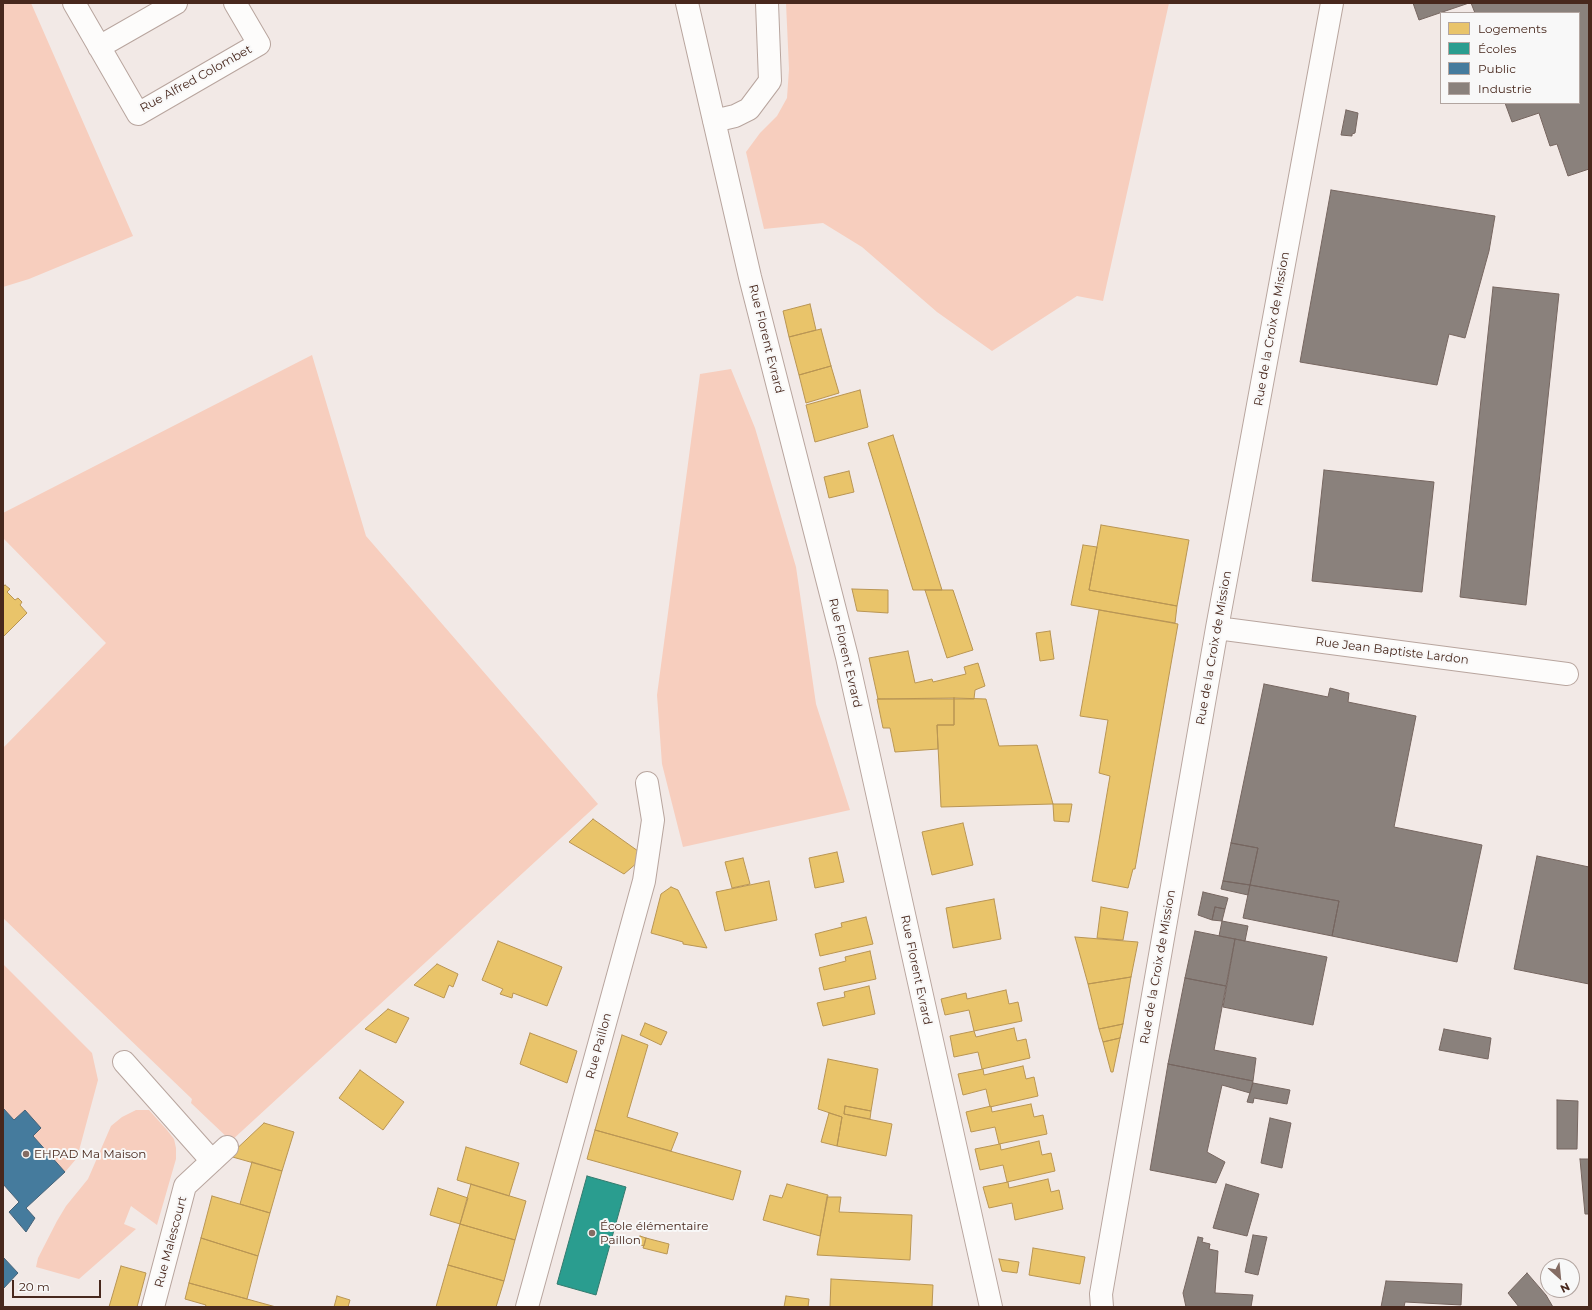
<!DOCTYPE html>
<meta charset="utf-8">
<style>
body{margin:0}
#map{position:relative;width:1592px;height:1310px;overflow:hidden;background:#f2e9e6;font-family:Montserrat,sans-serif}
canvas{display:block}
.frame{position:absolute;inset:0;border:4px solid #48281d;pointer-events:none}
.legend{position:absolute;left:1440px;top:12px;width:140px;height:92px;box-sizing:border-box;background:#f8f8f8;border:1px solid #b2a5a0;margin:0;padding:5px 7px;list-style:none;font-size:12px;color:#48281d}
.legend li{display:flex;align-items:center;gap:8px;height:20px}
.legend b{width:20px;border:1px solid #b2a5a0}
.north{position:absolute;left:1540px;top:1258px;width:40px;height:40px;box-sizing:border-box;background:#f8f8f8;border:1px solid #b2a5a0;border-radius:50%;rotate:153deg;font-size:11px;font-weight:700;line-height:16px;text-align:center;color:#48281d}
.north::after{content:'';display:block;margin:auto;width:14px;height:18px;background:#846c63;clip-path:polygon(50% 0,100% 100%,50% 72%,0 100%)}
.scale{position:absolute;left:12px;top:1280px;width:89px;height:18px;box-sizing:border-box;border:2px solid #48281d;border-top:0;padding-left:5px;font-size:12px;line-height:14px;white-space:nowrap;color:#48281d;-webkit-text-stroke:3px #f8f8f8;paint-order:stroke}
</style>
<div id="map">
<canvas width="1592" height="1310"></canvas>
<div class="frame"></div>
<ul class="legend">
<li><b style="height:11px;background:#e9c46a"></b>Logements</li>
<li><b style="height:11px;background:#2a9d8f"></b>Écoles</li>
<li><b style="height:11px;background:#457b9d"></b>Public</li>
<li><b style="height:11px;background:#8a817c"></b>Industrie</li>
</ul>
<div class="north">N</div>
<div class="scale">20 m</div>
</div>
<script>
const context = document.querySelector('canvas').getContext('2d');
context.lineJoin = 'round';
function paint(path, color) {
  context.fillStyle = color;
  context.fill(path, 'evenodd');
}
function toPath(rows) {
  const path = new Path2D();
  for (const r of rows) {
    path.moveTo(r[0], r[1]);
    for (let i = 2; i < r.length; i += 2) path.lineTo(r[i], r[i + 1]);
  }
  return path;
}
function trace(path, color, width, dash) {
  context.strokeStyle = color;
  context.lineWidth = width;
  context.lineCap = dash ? 'butt' : 'round';
  context.setLineDash(dash || []);
  context.stroke(path);
}
function label(font, color, halo, rows, align = 'center') {
  context.font = font + ' Montserrat,sans-serif';
  context.lineWidth = 4;
  context.setLineDash([]);
  context.textBaseline = 'middle';
  context.strokeStyle = halo;
  context.fillStyle = color;
  for (const [text, x, y, turn = 0] of rows) {
    context.save();
    context.translate(x, y);
    context.rotate((+turn || 0) * Math.PI / 180);
    context.textAlign = isNaN(turn) ? turn : align;
    if (halo) context.strokeText(text, 0, 0);
    context.fillText(text, 0, 0);
    context.restore();
  }
}
const green = toPath([
 [3,3,31,3,133,236,29,279,3,287],
 [786,3,1169,3,1103,301,1077,296,992,351,937,312,862,247,823,223,764,229,746,152,760,133,777,116,787,98,789,69],
 [312,355,366,536,598,804,231,1141,191,1103,192,1099,3,918,3,748,106,643,3,538,3,513],
 [731,369,755,428,796,567,816,704,850,810,683,847,662,764,657,695,700,374],
 [3,964,92,1053,98,1080,77,1158,65,1172,33,1136,25,1111,14,1120,3,1108],
 [136,1110,149,1110,167,1130,174,1139,176,1148,176,1159,157,1225,131,1206,124,1224,136,1229,79,1279,36,1267,38,1258,57,1221,66,1206,88,1179,111,1126,122,1117]
]);
const homes = toPath([
 [810,304,816,330,789,337,783,311,810,304],
 [821,329,831,366,799,375,789,337,821,329],
 [831,366,839,393,806,403,799,375,831,366],
 [860,390,868,427,815,442,806,405,860,390],
 [893,435,942,590,913,590,868,443,893,435],
 [849,471,854,492,829,498,824,477,849,471],
 [1101,525,1189,540,1177,606,1089,590,1101,525],
 [1083,545,1097,547,1089,590,1177,606,1175,623,1071,605,1083,545],
 [5,585,10,589,7,592,15,600,18,598,22,602,20,605,27,613,3,637,3,587,5,585],
 [852,589,888,590,888,613,857,611,852,589],
 [925,590,953,590,973,650,947,658,925,590],
 [1099,610,1178,624,1135,869,1133,869,1128,888,1092,881,1110,776,1099,773,1108,720,1080,716,1099,610],
 [1050,631,1054,659,1040,661,1036,633,1050,631],
 [908,651,915,683,932,679,933,682,966,674,964,667,978,663,985,686,975,690,974,699,878,699,869,658,908,651],
 [954,698,986,699,999,746,1037,745,1053,804,941,807,937,725,954,725,954,698],
 [954,698,954,725,937,725,938,749,895,752,890,728,883,728,877,699,954,698],
 [1053,804,1072,804,1069,822,1054,821,1053,804],
 [593,819,645,856,624,874,569,842,593,819],
 [963,823,973,865,932,875,922,832,963,823],
 [837,852,844,882,815,888,809,858,837,852],
 [743,858,750,884,732,888,725,862,743,858],
 [769,881,777,920,725,931,716,892,769,881],
 [671,887,678,890,707,948,683,944,683,942,651,933,661,894,671,887],
 [994,899,1001,939,953,948,946,908,994,899],
 [1101,907,1128,912,1123,940,1097,938,1101,907],
 [866,917,873,944,820,956,815,934,842,927,841,923,866,917],
 [1075,937,1138,942,1131,977,1088,984,1075,937],
 [498,941,562,967,547,1006,513,993,512,998,500,994,503,989,482,980,498,941],
 [870,951,876,979,824,990,819,968,846,961,845,957,870,951],
 [437,964,458,974,453,987,449,985,444,998,414,985,437,964],
 [1131,977,1123,1024,1099,1029,1088,984,1131,977],
 [869,986,875,1014,823,1026,817,1003,845,997,844,992,869,986],
 [1006,990,1009,1004,1018,1002,1022,1021,974,1031,969,1010,945,1015,941,999,966,993,967,999,1006,990],
 [388,1009,409,1018,396,1043,365,1029,388,1009],
 [645,1023,667,1032,661,1045,640,1035,645,1023],
 [1123,1024,1120,1038,1103,1042,1099,1029,1123,1024],
 [1014,1028,1017,1041,1026,1039,1030,1058,982,1069,978,1052,954,1057,950,1036,974,1031,976,1037,1014,1028],
 [530,1033,577,1051,567,1083,520,1064,530,1033],
 [622,1035,648,1045,627,1117,678,1133,671,1151,595,1130,622,1035],
 [1120,1038,1113,1072,1111,1072,1103,1042,1120,1038],
 [828,1059,878,1069,871,1111,845,1106,844,1114,892,1124,886,1156,837,1146,842,1117,818,1109,828,1059],
 [1023,1066,1026,1079,1034,1077,1038,1096,990,1107,986,1089,963,1095,958,1074,983,1069,984,1075,1023,1066],
 [360,1070,404,1102,383,1130,339,1098,360,1070],
 [1031,1104,1034,1117,1043,1115,1047,1134,999,1144,995,1127,971,1132,966,1112,991,1106,992,1112,1031,1104],
 [845,1106,871,1111,870,1119,844,1114,845,1106],
 [829,1113,842,1117,837,1146,821,1142,829,1113],
 [264,1123,294,1132,282,1171,229,1156,264,1123],
 [595,1130,741,1171,733,1200,587,1159,595,1130],
 [1039,1141,1042,1155,1051,1153,1055,1171,1007,1182,1003,1165,980,1170,975,1149,1000,1144,1001,1150,1039,1141],
 [466,1147,519,1163,509,1196,457,1180,466,1147],
 [252,1162,282,1171,270,1213,240,1204,252,1162],
 [1048,1179,1051,1192,1059,1190,1063,1209,1015,1220,1012,1203,989,1208,983,1187,1008,1182,1009,1188,1048,1179],
 [471,1184,526,1201,515,1240,460,1224,471,1184],
 [787,1184,828,1195,820,1236,763,1220,770,1195,782,1198,787,1184],
 [438,1188,468,1198,460,1224,430,1215,438,1188],
 [212,1196,270,1213,258,1256,201,1238,212,1196],
 [827,1197,841,1197,839,1212,912,1215,910,1260,817,1255,827,1197],
 [460,1224,515,1240,504,1281,448,1265,460,1224],
 [640,1236,646,1238,644,1246,637,1244,640,1236],
 [201,1238,258,1256,247,1299,189,1283,201,1238],
 [646,1238,669,1244,667,1254,643,1248,646,1238],
 [1033,1248,1085,1257,1080,1284,1029,1275,1033,1248],
 [999,1259,1019,1262,1017,1273,1002,1271,999,1259],
 [448,1265,504,1281,496,1307,436,1307,448,1265],
 [121,1266,146,1273,137,1307,109,1307,121,1266],
 [831,1279,933,1285,932,1307,830,1307,831,1279],
 [189,1283,276,1307,205,1307,206,1305,185,1299,189,1283],
 [337,1296,350,1300,348,1307,334,1307,337,1296],
 [786,1296,809,1299,808,1307,784,1307,786,1296]
]);
const schools = toPath([
 [587,1176,626,1187,596,1295,557,1284,587,1176]
]);
const public = toPath([
 [3,1108,14,1120,25,1110,41,1128,33,1136,65,1172,26,1208,35,1218,26,1232,9,1212,19,1202,3,1184,3,1108],
 [3,1257,18,1273,3,1289,3,1257]
]);
const industry = toPath([
 [1413,3,1469,3,1419,20,1413,3],
 [1471,3,1589,3,1589,169,1568,176,1557,144,1550,146,1539,113,1512,122,1505,103,1579,103,1579,13,1475,13,1471,3],
 [1346,110,1358,113,1355,133,1352,134,1352,136,1341,135,1346,110],
 [1331,190,1495,216,1489,251,1465,338,1449,334,1437,385,1300,362,1331,190],
 [1493,287,1559,294,1526,605,1460,597,1493,287],
 [1324,470,1434,482,1422,592,1312,581,1324,470],
 [1264,684,1328,697,1330,688,1349,693,1348,702,1416,716,1394,827,1482,845,1457,962,1332,936,1339,901,1250,885,1258,848,1231,843,1264,684],
 [1231,843,1258,848,1250,885,1223,881,1231,843],
 [1537,856,1589,867,1589,984,1514,969,1537,856],
 [1223,881,1250,885,1248,895,1221,889,1223,881],
 [1250,885,1339,901,1332,936,1243,918,1250,885],
 [1203,892,1228,898,1225,909,1215,907,1212,920,1198,915,1203,892],
 [1215,907,1225,909,1222,921,1212,920,1215,907],
 [1222,921,1248,926,1245,941,1219,936,1222,921],
 [1195,931,1235,939,1226,986,1185,978,1195,931],
 [1235,939,1327,957,1313,1025,1223,1007,1235,939],
 [1185,978,1226,986,1214,1050,1256,1058,1253,1081,1168,1064,1185,978],
 [1444,1029,1491,1038,1488,1059,1439,1050,1444,1029],
 [1168,1064,1253,1081,1250,1093,1222,1085,1207,1152,1225,1162,1216,1183,1150,1170,1168,1064],
 [1253,1083,1290,1090,1287,1104,1254,1098,1253,1103,1247,1102,1253,1083],
 [1557,1100,1578,1101,1577,1149,1557,1149,1557,1100],
 [1270,1118,1291,1123,1282,1168,1261,1163,1270,1118],
 [1580,1159,1589,1159,1589,1214,1585,1214,1580,1159],
 [1226,1184,1259,1194,1247,1236,1213,1228,1226,1184],
 [1253,1235,1267,1237,1258,1275,1245,1272,1253,1235],
 [1198,1237,1203,1238,1202,1242,1210,1244,1209,1249,1218,1251,1215,1293,1253,1295,1251,1307,1186,1307,1183,1293,1198,1237],
 [1527,1273,1546,1295,1553,1307,1519,1307,1508,1293,1527,1273],
 [1386,1281,1462,1284,1461,1305,1405,1302,1404,1307,1381,1307,1386,1281]
]);
const minor = toPath([
 [74,3,138,114,259,44,235,3],
 [687,3,750,277,847,657,991,1307],
 [99,47,176,3],
 [714,121,735,116,749,109,770,81,767,3],
 [1217,628,1567,674],
 [124,1062,212,1161],
 [153,1307,185,1186,227,1147],
 [527,1307,644,881,653,820,647,783],
 [1102,1307,1101,1294,1217,628,1332,3]
]);
const markers = [
 [26,1154,4,"#846c63"],
 [592,1233,4,"#846c63"]
];
const streetNames = [
 ["Rue Alfred Colombet",196,79,-29],
 ["Rue de la Croix de Mission",1272,329,-80],
 ["Rue Florent Evrard",766,339,76],
 ["Rue de la Croix de Mission",1214,648,-80],
 ["Rue Jean Baptiste Lardon",1392,651,7],
 ["Rue Florent Evrard",845,653,77],
 ["Rue de la Croix de Mission",1158,967,-80],
 ["Rue Florent Evrard",916,970,78],
 ["Rue Paillon",599,1046,-75],
 ["Rue Malescourt",171,1242,-75]
];
const poiNames = [
 ["EHPAD Ma Maison",34,1154],
 ["École élémentaire",600,1226],
 ["Paillon",600,1240]
];
paint(green, '#f7cebe');
paint(homes, '#e9c46a');
trace(homes, '#b99553', 1);
paint(schools, '#2a9d8f');
trace(schools, '#337a6d', 1);
paint(public, '#457b9d');
trace(public, '#466277', 1);
paint(industry, '#8a817c');
trace(industry, '#766660', 1);
trace(minor, '#b8a59e', 24);
trace(minor, '#fdfcfb', 22);
for (const [x, y, r, color] of markers) {
  const dot = new Path2D();
  dot.arc(x, y, r, 0, 2 * Math.PI);
  context.fillStyle = color;
  context.fill(dot);
  trace(dot, '#f8f8f8', 1.5);
}
label('12px', '#48281d', '#f8f8f8', streetNames);
label('12px', '#48281d', '#f8f8f8', poiNames, 'left');
</script>
